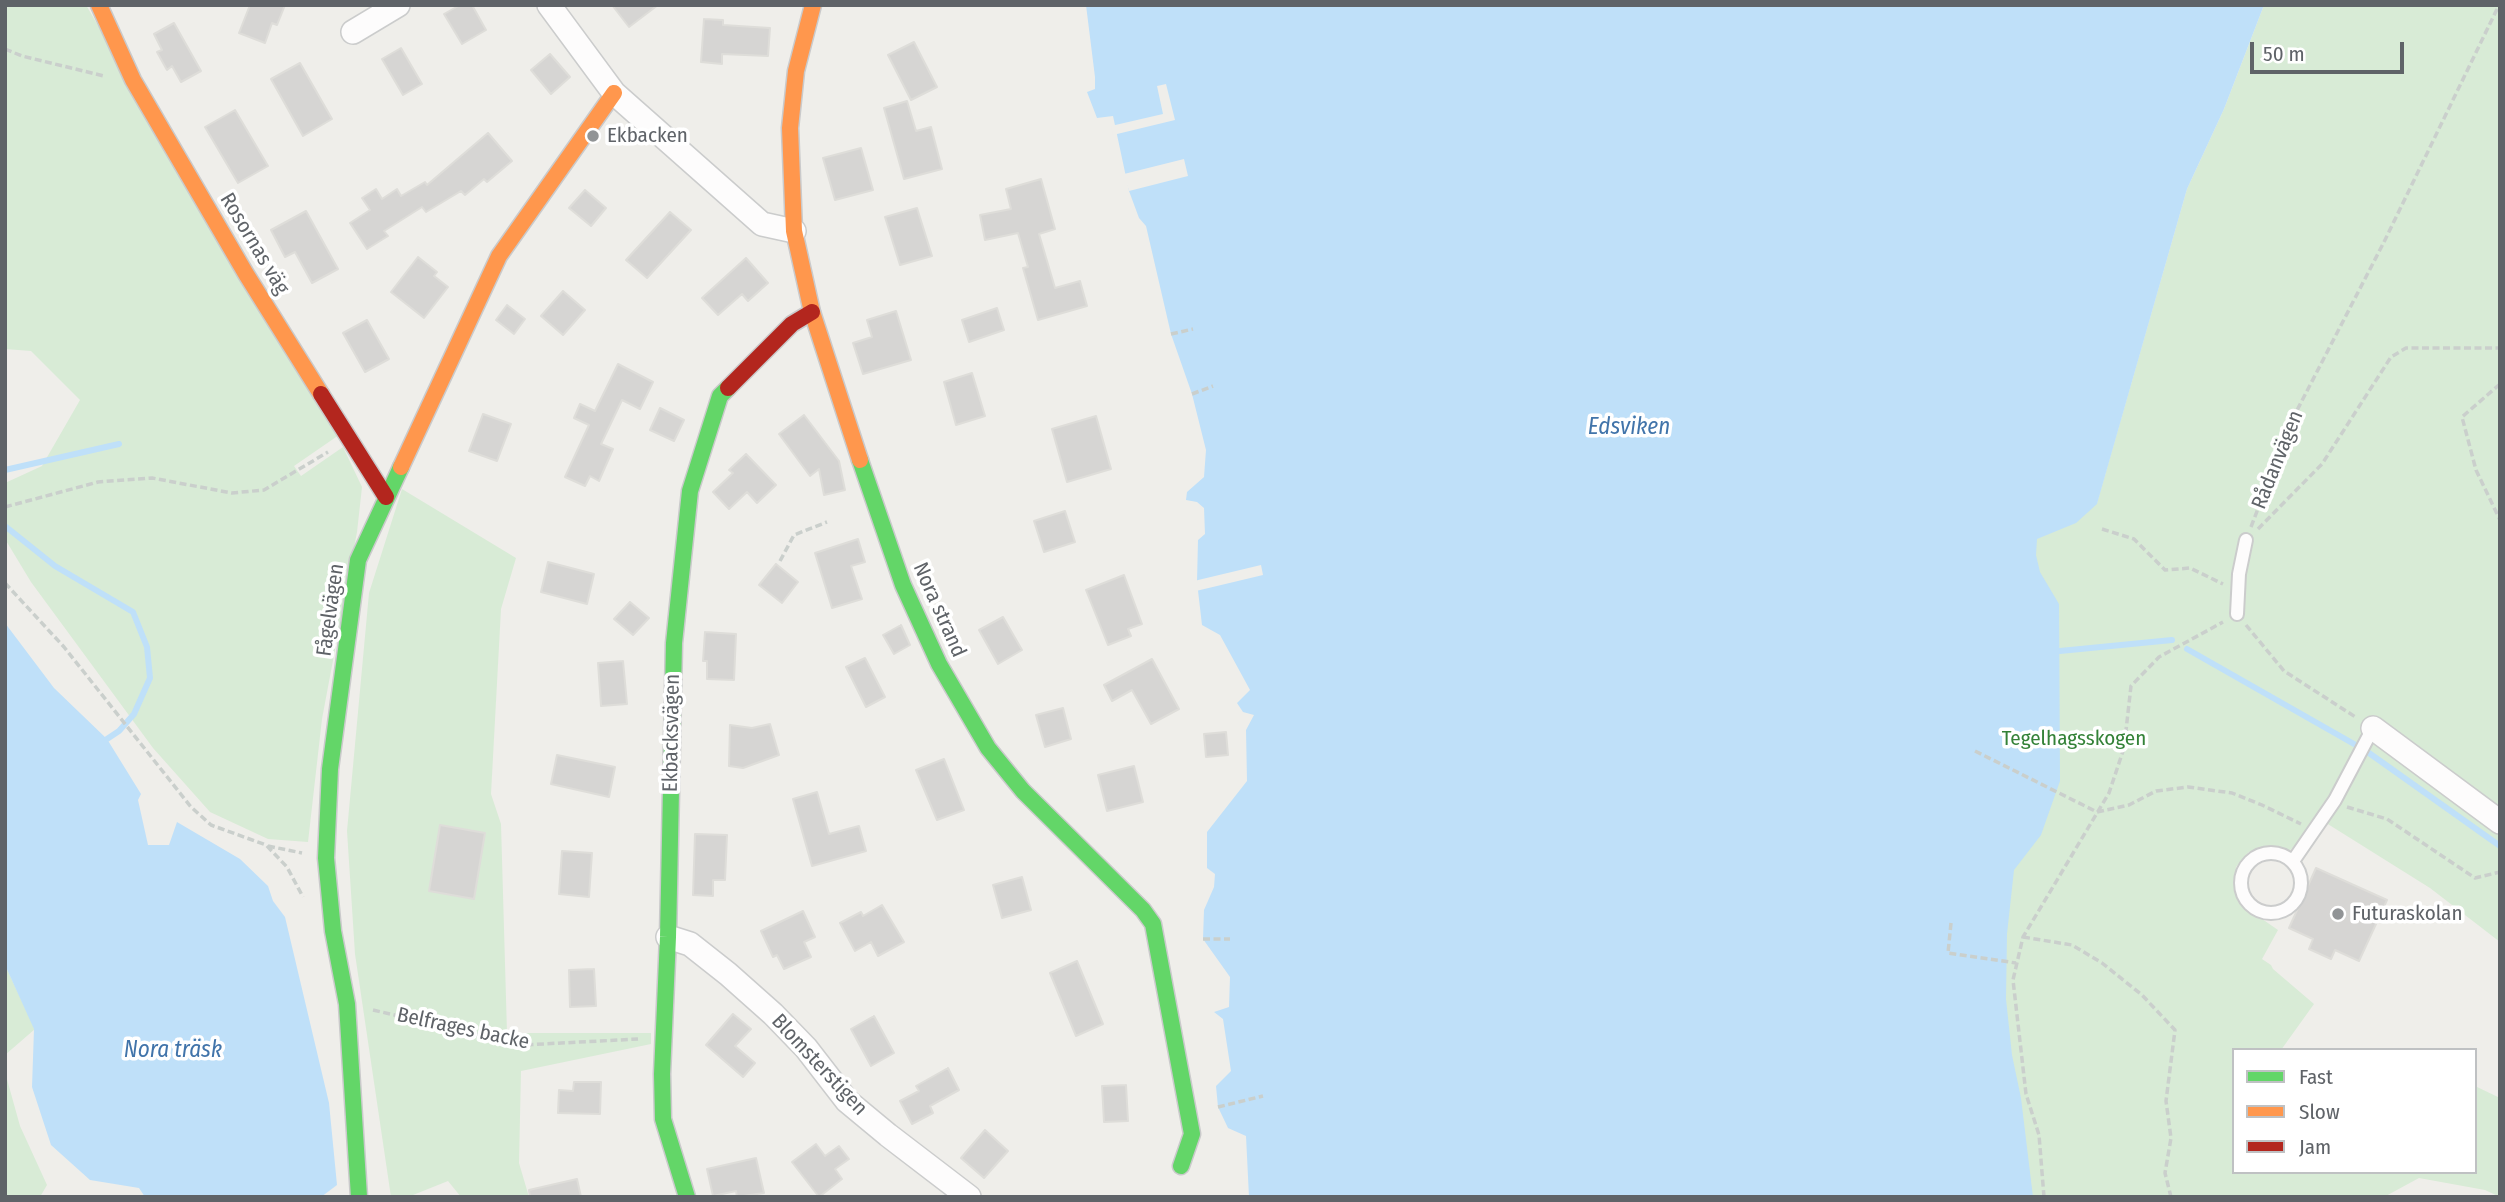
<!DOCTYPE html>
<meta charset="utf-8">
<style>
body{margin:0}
#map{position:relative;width:2505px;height:1202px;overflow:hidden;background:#efeeea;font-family:"Fira Sans Condensed",sans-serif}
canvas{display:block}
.frame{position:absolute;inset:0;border:7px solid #5f6368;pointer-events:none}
.legend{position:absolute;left:2232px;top:1048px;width:245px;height:126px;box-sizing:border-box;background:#fff;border:2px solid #bfc1c3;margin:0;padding:9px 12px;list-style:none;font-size:21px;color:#5f6368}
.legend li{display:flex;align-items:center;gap:14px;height:35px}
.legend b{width:35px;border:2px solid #bfc1c3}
.scale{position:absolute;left:2250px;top:42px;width:154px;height:32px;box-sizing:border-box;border:4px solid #5f6368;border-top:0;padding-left:9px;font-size:21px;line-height:24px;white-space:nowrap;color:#5f6368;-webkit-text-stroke:5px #fff;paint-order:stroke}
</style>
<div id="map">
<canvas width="2505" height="1202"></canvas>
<div class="frame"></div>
<ul class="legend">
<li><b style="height:9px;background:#63d668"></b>Fast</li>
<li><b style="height:9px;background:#ff974d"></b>Slow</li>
<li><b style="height:9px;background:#b3261e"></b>Jam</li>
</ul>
<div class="scale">50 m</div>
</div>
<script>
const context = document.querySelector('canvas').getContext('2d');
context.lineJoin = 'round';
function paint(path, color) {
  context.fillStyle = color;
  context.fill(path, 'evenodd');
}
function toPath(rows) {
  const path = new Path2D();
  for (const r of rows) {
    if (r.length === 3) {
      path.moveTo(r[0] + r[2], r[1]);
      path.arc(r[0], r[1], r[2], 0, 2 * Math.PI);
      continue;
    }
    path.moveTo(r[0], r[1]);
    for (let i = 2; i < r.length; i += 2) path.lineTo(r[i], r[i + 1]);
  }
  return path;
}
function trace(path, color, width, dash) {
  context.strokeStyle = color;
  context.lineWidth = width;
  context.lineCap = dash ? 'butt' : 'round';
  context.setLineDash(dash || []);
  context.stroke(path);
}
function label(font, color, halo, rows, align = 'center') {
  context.font = font + ' "Fira Sans Condensed",sans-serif';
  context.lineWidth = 7;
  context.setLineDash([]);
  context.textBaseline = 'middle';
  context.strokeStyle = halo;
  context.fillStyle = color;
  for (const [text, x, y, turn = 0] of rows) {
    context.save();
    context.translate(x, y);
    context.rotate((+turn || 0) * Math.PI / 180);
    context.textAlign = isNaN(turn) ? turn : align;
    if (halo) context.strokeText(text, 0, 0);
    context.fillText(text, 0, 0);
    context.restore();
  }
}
const green = toPath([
 [5,5,86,5,339,435,294,466,301,476,343,447,362,487,357,532,322,719,308,842,268,839,210,812,153,748,31,582,5,539,5,483,42,466,80,400,31,351,5,349],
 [2264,5,2500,5,2500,942,2430,888,2315,816,2301,840,2287,853,2271,846,2249,852,2236,867,2234,890,2242,905,2278,930,2262,959,2271,965,2273,969,2314,1004,2281,1050,2234,1050,2234,1172,2475,1172,2475,1086,2500,1098,2500,1197,2485,1190,2419,1178,2384,1197,1846,1197,1916,427,2097,503,2187,189,2224,109],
 [402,489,516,558,501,609,491,794,501,824,507,1033,651,1033,651,1044,521,1071,519,1163,529,1197,461,1197,448,1181,408,1197,391,1197,355,954,347,831,369,593],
 [5,965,35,1029,5,1055],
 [5,1072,20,1126,47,1185,40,1197,5,1197]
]);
const water = toPath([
 [1086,5,2264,5,2224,109,2187,189,2097,504,2076,523,2037,539,2036,555,2040,572,2059,604,2060,781,2041,835,2014,870,2007,934,2006,999,2012,1055,2021,1098,2033,1197,1249,1197,1246,1136,1228,1128,1218,1107,1216,1086,1231,1071,1223,1019,1214,1012,1229,1007,1230,977,1203,939,1204,910,1214,887,1215,874,1207,868,1207,832,1247,781,1246,730,1254,715,1243,712,1237,703,1250,690,1220,635,1202,625,1197,582,1198,540,1205,534,1204,508,1197,502,1186,500,1187,492,1204,477,1206,450,1192,394,1171,334,1146,226,1139,218,1129,191,1113,116,1097,118,1087,92,1095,89,1095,77],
 [5,623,54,688,107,739,141,794,138,800,148,845,169,845,177,822,240,859,268,886,273,901,285,917,329,1103,337,1185,321,1197,145,1197,139,1188,90,1180,51,1145,32,1087,34,1029,5,965]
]);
const pier = toPath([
 [1166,84,1175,120,1113,135,1111,126,1163,114,1157,86],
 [1184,159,1188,176,1129,191,1124,174],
 [1261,565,1263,575,1196,591,1194,581]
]);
const stream = toPath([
 [5,470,119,444],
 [5,526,55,566,133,612,147,647,150,678,134,714,119,731,107,739],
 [2187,649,2354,744],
 [2060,651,2172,640],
 [2369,753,2500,846]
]);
const building = toPath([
 [250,5,285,5,277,25,272,23,265,43,239,33,250,5],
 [460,5,472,5,486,30,462,44,444,14,460,5],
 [612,5,658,5,629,27,612,5],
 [704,19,723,20,723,25,770,28,768,56,722,54,722,64,701,62,704,19],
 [174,23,201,71,181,82,172,66,167,70,157,52,162,50,154,34,174,23],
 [914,42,937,87,911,100,888,55,914,42],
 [401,48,422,84,403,95,382,59,401,48],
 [550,54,570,77,551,94,531,70,550,54],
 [300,63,332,119,303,136,271,79,300,63],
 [907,101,916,131,931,127,942,169,904,179,884,108,907,101],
 [235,110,268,166,238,183,205,127,235,110],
 [488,133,512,161,487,182,484,179,465,195,461,191,426,212,422,207,384,231,388,236,367,249,350,223,370,210,362,198,376,189,382,199,397,189,401,196,425,182,427,185,488,133],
 [861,148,873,190,835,200,823,158,861,148],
 [1041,179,1055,229,1039,234,1055,288,1080,281,1087,306,1038,320,1023,268,1028,267,1018,233,985,240,980,215,1011,209,1006,189,1041,179],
 [585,190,606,208,591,226,569,208,585,190],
 [917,208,932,256,900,265,885,217,917,208],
 [306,211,338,269,312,283,295,252,285,257,271,230,306,211],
 [670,212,691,230,647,278,626,260,670,212],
 [418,257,437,272,434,276,448,287,424,318,391,292,418,257],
 [746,258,768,283,748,301,742,294,718,315,702,298,746,258],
 [563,291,585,310,563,335,541,316,563,291],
 [507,305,525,319,514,334,496,320,507,305],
 [997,308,1004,330,969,342,962,320,997,308],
 [896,311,911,360,863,374,853,343,872,337,867,320,896,311],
 [367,320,389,359,365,372,343,333,367,320],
 [618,364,653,382,640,409,622,400,601,444,613,449,599,481,590,476,585,486,565,477,589,425,574,418,580,404,595,411,618,364],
 [972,373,985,416,956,425,944,382,972,373],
 [660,408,684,420,674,441,650,430,660,408],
 [483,414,511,424,497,461,469,451,483,414],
 [804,415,839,461,845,490,824,495,819,469,810,476,779,434,804,415],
 [1096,416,1111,469,1067,482,1052,429,1096,416],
 [746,454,776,485,757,503,747,492,729,509,713,492,733,473,729,470,746,454],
 [1065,511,1075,542,1044,552,1034,521,1065,511],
 [858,539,865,562,851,566,862,599,832,608,815,553,858,539],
 [548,562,594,574,587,604,541,592,548,562],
 [776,564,798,582,782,603,759,585,776,564],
 [1124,575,1142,624,1128,629,1131,636,1108,645,1086,590,1124,575],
 [630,602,649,618,633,635,614,619,630,602],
 [1003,617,1022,650,998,664,979,630,1003,617],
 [901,625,910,645,894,654,883,635,901,625],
 [705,632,736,634,734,680,707,679,707,661,703,661,705,632],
 [865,658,885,697,866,707,846,667,865,658],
 [1152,659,1179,709,1151,724,1132,690,1112,701,1104,685,1152,659],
 [623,661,627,704,601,706,598,663,623,661],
 [1063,708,1071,739,1045,747,1036,715,1063,708],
 [770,724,779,755,743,768,729,766,730,725,752,728,770,724],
 [1226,732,1228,755,1206,757,1204,734,1226,732],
 [557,755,615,767,609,797,551,784,557,755],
 [944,759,964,810,937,820,916,770,944,759],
 [1134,766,1143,802,1107,811,1098,775,1134,766],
 [817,792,829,834,859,826,866,851,812,866,793,799,817,792],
 [440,825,485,833,474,899,429,891,440,825],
 [695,834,727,835,725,880,713,880,713,896,693,895,695,834],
 [562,851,592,853,589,897,559,894,562,851],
 [2316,868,2387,900,2359,961,2335,950,2331,959,2309,949,2313,939,2289,928,2316,868],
 [1022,877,1031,910,1002,918,993,885,1022,877],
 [882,905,904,942,878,956,871,942,855,951,840,923,861,912,863,916,882,905],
 [803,911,815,937,804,942,811,957,784,969,777,955,773,957,761,931,803,911],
 [1077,961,1103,1024,1076,1036,1050,973,1077,961],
 [594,969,596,1006,570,1007,569,970,594,969],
 [733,1014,751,1029,735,1046,755,1063,743,1077,706,1045,733,1014],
 [874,1016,894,1053,871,1066,851,1029,874,1016],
 [948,1068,959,1090,930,1106,933,1113,912,1124,900,1101,919,1091,916,1086,948,1068],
 [574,1082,601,1082,600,1114,558,1113,559,1090,573,1091,574,1082],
 [1126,1085,1128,1121,1104,1122,1102,1086,1126,1085],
 [985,1130,1008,1151,984,1178,961,1158,985,1130],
 [816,1144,825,1156,839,1146,849,1159,835,1169,842,1179,819,1197,792,1162,816,1144],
 [756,1158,764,1193,737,1197,736,1191,713,1196,707,1169,756,1158],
 [577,1179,581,1197,530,1197,529,1190,577,1179]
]);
const path = toPath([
 [5,49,22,56,104,76],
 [1171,334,1193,329],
 [2500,384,2462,417,2476,470,2500,520],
 [1192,394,1213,386],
 [5,507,98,482,152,478,232,493,264,490,328,452],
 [2251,527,2292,420,2384,242,2499,5],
 [2102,529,2134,539,2165,570,2190,568,2223,584],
 [2258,529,2322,464,2391,357,2406,348,2500,348],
 [780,561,794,535,827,522],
 [5,583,64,647,191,807,211,825,266,845,287,867,303,897],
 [2246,625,2284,671,2357,718],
 [1975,751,2097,812,2129,805,2156,791,2188,787,2232,793,2262,805,2301,824],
 [2347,807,2387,819,2475,878,2500,872],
 [268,846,302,853],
 [1951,923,1948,953,2016,963],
 [2023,937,2072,945,2102,963,2142,995,2175,1030,2166,1101,2171,1138,2165,1173,2171,1197],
 [1203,939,1230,939],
 [373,1010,523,1045,638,1039],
 [1218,1107,1263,1096],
 [2044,1197,2039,1135,2026,1094,2013,980,2023,937,2109,793,2124,748,2131,686,2159,657,2223,622]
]);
const lane = toPath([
 [2237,614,2239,574,2246,540],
 [2271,883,30],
 [2293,861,2335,800,2373,728]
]);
const street = toPath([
 [549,5,614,93,762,224,794,231],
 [353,32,398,5],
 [2373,728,2500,822],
 [668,937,690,944,728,974,773,1014,806,1048,847,1101,888,1135,969,1197]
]);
const fast = toPath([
 [860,460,903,585,939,664,988,748,1023,791,1143,910,1153,924,1192,1134,1181,1166],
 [359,1197,347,1004,333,931,326,858,330,769,358,560,401,467],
 [687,1197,663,1119,662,1074,668,937,674,643,690,491,720,396,728,388]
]);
const slow = toPath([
 [99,5,133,80,246,274,321,394],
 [813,5,796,71,790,128,794,231,812,312,860,460],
 [401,467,499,256,614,93]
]);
const jam = toPath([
 [728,388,792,324,812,312],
 [321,394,386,497]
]);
const markers = [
 [593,136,7,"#919496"],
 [2338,914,7,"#919496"]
];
const poiNames = [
 ["Ekbacken",607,136],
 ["Futuraskolan",2352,914]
];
const streetNames = [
 ["Rosornas väg",254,244,59],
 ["Rådanvägen",2278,460,-68],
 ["Fågelvägen",331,610,-82],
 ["Nora strand",939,610,66],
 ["Ekbacksvägen",672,733,-89],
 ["Belfrages backe",463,1029,12],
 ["Blomsterstigen",819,1065,47]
];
const parkNames = [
 ["Tegelhagsskogen",2074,739]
];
const waterNames = [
 ["Edsviken",1629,428],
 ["Nora träsk",173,1051]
];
paint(green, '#d8ebd6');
paint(water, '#bfe0f9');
paint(pier, '#efeeea');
trace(stream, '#bfe0f9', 6);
paint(building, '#d6d5d3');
trace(building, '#deddd9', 2);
trace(lane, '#cbcccc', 16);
trace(street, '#cbcccc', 26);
trace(fast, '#cacacb', 19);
trace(slow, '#cacacb', 19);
trace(jam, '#cacacb', 19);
trace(path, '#cacfcc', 3.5, [7, 3.5]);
trace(lane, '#fdfcfc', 12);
trace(street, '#fdfcfc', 23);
trace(fast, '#63d668', 16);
trace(slow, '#ff974d', 16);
trace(jam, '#b3261e', 16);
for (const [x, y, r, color] of markers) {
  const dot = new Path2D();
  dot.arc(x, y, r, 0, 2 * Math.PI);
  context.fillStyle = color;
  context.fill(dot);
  trace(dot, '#fff', 2.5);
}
label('21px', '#5f6368', '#fff', poiNames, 'left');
label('21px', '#5f6368', '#fff', streetNames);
label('21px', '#348238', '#fff', parkNames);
label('italic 23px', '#4174aa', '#fff', waterNames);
</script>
